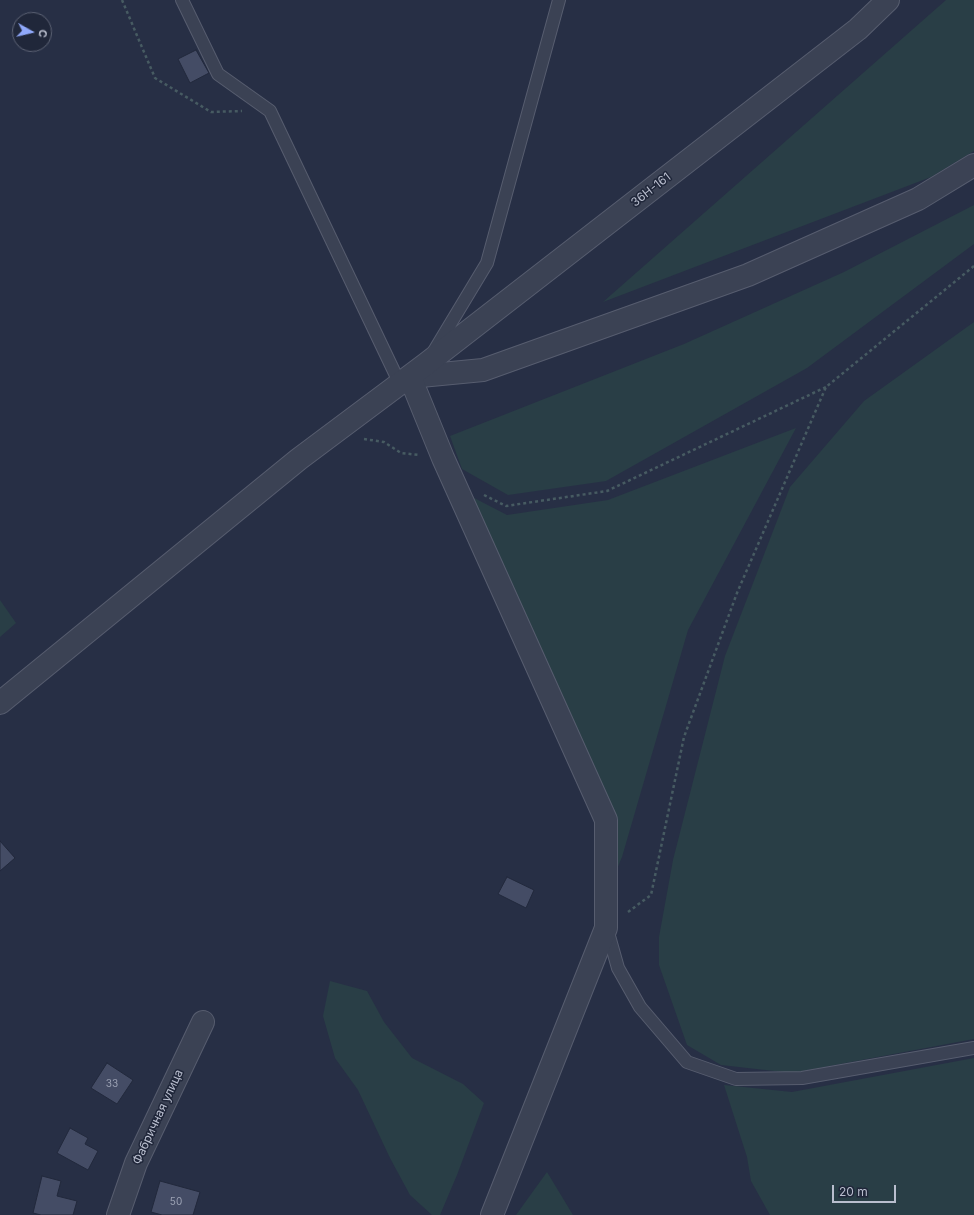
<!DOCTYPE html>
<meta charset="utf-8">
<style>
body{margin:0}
#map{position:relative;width:974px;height:1215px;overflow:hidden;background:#272f45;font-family:Inter,sans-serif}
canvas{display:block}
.north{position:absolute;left:12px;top:12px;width:40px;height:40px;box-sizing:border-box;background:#20273a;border:1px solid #5d6375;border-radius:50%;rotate:98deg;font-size:11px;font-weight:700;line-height:16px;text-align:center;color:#b9bece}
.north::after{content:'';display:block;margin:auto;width:14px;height:18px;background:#90a9fb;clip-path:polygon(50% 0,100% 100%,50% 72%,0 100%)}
.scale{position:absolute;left:832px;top:1185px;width:64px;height:18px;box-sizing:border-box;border:2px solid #b9bece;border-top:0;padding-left:5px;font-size:12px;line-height:14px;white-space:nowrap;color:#b9bece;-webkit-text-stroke:3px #20273a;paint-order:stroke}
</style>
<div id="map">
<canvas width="974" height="1215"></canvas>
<div class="north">С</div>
<div class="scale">20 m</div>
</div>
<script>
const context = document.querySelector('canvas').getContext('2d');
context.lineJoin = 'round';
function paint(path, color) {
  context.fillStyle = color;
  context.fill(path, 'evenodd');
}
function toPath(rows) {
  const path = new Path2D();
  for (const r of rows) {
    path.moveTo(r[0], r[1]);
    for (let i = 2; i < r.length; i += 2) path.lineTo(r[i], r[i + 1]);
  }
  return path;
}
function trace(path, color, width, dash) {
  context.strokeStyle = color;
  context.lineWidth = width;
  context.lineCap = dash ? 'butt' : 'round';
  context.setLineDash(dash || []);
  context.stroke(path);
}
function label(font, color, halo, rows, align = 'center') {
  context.font = font + ' Inter,sans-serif';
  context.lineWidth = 3;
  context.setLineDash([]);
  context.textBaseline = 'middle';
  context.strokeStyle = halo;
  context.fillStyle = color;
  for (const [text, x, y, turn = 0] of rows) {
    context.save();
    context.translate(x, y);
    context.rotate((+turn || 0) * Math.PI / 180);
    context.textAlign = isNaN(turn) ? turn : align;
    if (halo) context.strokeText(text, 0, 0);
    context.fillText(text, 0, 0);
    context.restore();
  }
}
const green = toPath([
 [946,0,974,0,974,151,931,177,603,302],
 [974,205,974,244,807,368,606,481,508,495,462,469,450,436,684,344,844,272],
 [974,322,974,1039,792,1073,721,1065,687,1045,659,965,659,937,673,860,725,656,790,487,864,401],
 [796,428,688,630,622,857,611,883,606,839,453,487,507,515,608,500],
 [0,600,16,623,0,637],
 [330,981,367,991,384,1022,412,1058,463,1084,484,1103,457,1175,440,1215,432,1215,410,1195,390,1158,358,1090,335,1058,323,1016],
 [974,1058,974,1215,770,1215,751,1181,747,1157,724,1085,792,1092],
 [547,1172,573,1215,516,1215]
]);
const building = toPath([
 [196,50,209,73,190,83,178,59,196,50],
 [0,841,15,858,0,871,0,841],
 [507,877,534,890,526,908,498,894,507,877],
 [107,1063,133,1080,117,1104,91,1088,107,1063],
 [70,1128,88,1138,85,1144,98,1151,88,1170,57,1153,70,1128],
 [42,1176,61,1181,57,1196,77,1201,73,1215,41,1215,33,1213,42,1176],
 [160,1181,200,1192,193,1215,162,1215,151,1212,160,1181]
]);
const path = toPath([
 [122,0,155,78,211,112,242,111],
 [364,439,384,442,401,453,419,455],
 [484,495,506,506,607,491,826,387],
 [628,912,651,895,684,737,737,593,826,387,974,266]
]);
const service = toPath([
 [182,0,218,74,270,111,400,384],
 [434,351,487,263,559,0],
 [607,929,618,968,640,1007,687,1062,736,1079,802,1078,974,1048]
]);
const minor = toPath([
 [410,377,483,370,748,275,918,199,974,165],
 [118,1215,136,1163,203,1022]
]);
const tertiary = toPath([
 [410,377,443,458,606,820,606,928,492,1215],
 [0,703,299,459,426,364,858,29,888,0]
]);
const numberNames = [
 ["33",112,1084],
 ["50",176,1202]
];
const streetNames = [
 ["36Н-161",651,190,-38],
 ["Фабричная улица",158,1117,-65]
];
paint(green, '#293e46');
paint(building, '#444c65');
trace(building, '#22293c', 1);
trace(service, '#575d6f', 14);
trace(minor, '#575d6f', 24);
trace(tertiary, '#575d6f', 24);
trace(path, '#475b62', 2.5, [3, 3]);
trace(service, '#3b4254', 12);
trace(minor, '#3b4254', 22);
trace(tertiary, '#3b4254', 22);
label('10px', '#9ca2b4', null, numberNames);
label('12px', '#b9bece', '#20273a', streetNames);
</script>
